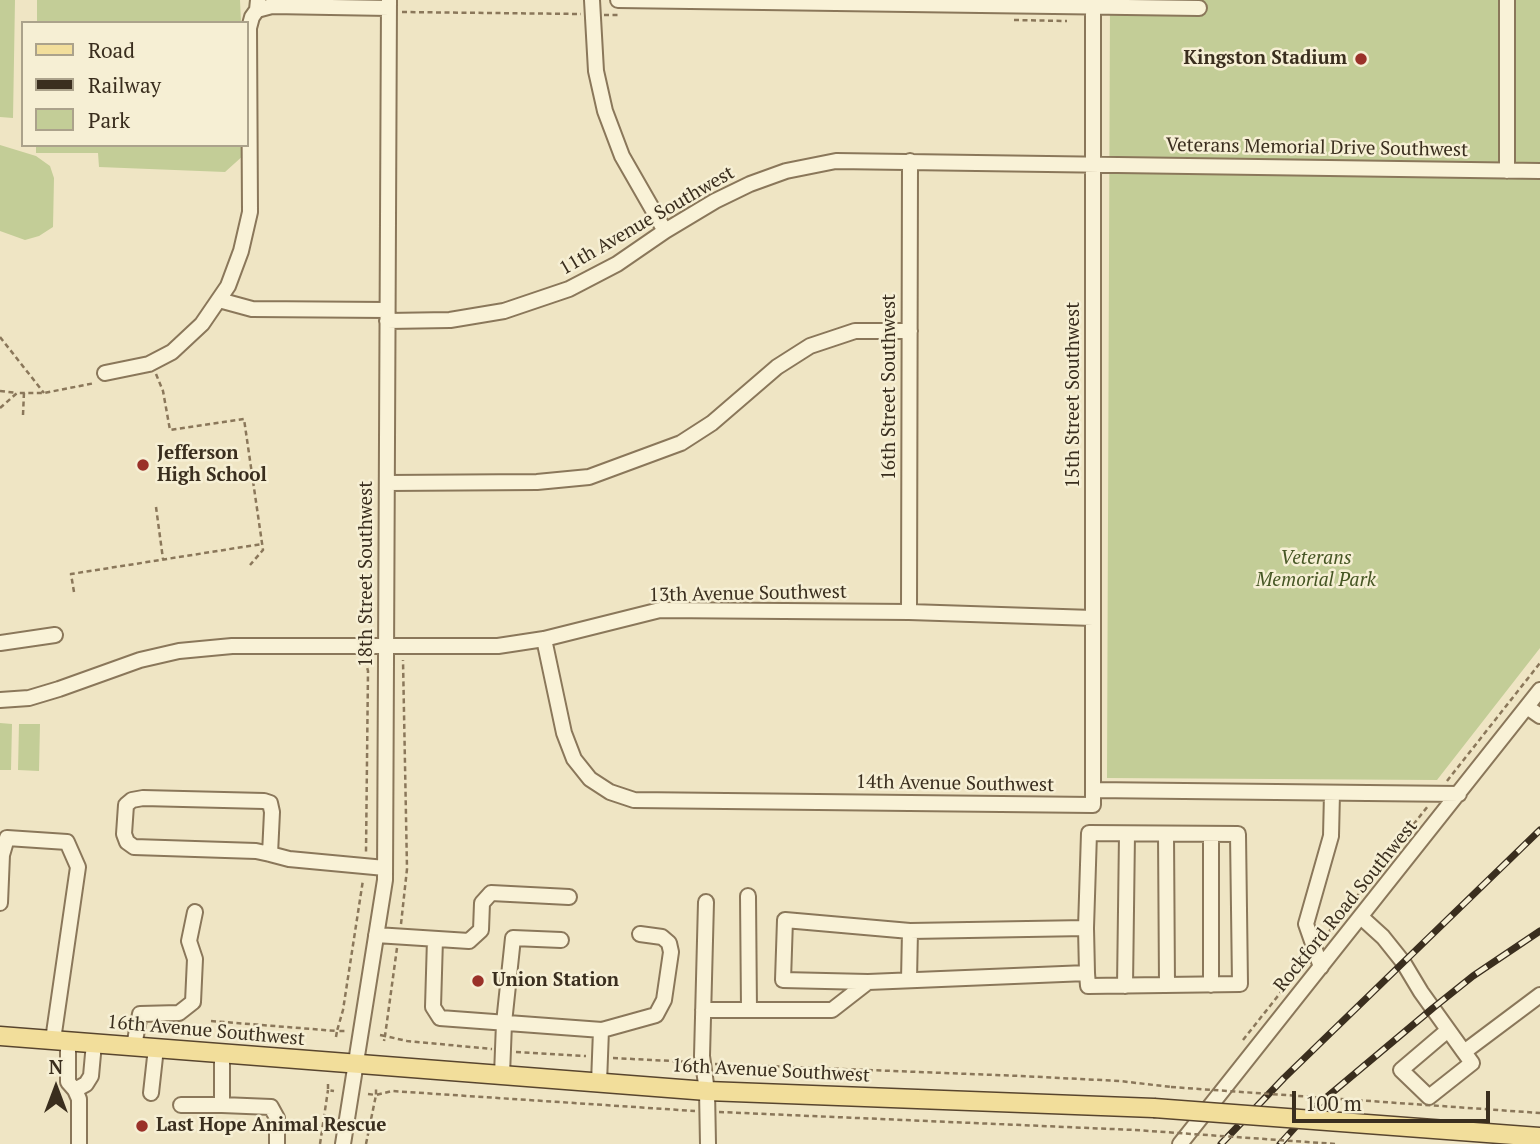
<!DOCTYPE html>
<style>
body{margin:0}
#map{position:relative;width:1540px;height:1144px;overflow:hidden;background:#efe5c4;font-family:"PT Serif",serif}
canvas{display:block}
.legend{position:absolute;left:21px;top:21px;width:228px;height:126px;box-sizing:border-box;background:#f6efd4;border:2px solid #aba28b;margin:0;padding:9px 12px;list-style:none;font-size:21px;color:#3a2e1e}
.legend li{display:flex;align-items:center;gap:14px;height:35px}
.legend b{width:35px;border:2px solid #aba28b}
.north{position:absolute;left:21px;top:1053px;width:70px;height:70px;-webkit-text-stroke:5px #f6efd4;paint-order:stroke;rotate:0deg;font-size:19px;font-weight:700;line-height:28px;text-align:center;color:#3a2e1e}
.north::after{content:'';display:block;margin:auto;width:24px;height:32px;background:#3a2e1e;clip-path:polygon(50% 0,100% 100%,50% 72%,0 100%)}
.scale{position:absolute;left:1292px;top:1091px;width:198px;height:32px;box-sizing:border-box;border:4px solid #3a2e1e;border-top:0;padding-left:9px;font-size:21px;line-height:24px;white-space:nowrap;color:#3a2e1e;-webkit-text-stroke:5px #f6efd4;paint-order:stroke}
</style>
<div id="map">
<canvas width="1540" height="1144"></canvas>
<ul class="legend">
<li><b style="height:9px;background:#f2de9b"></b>Road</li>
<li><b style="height:9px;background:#3a2e1e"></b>Railway</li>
<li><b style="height:19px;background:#c3cd97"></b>Park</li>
</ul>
<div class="north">N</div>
<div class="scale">100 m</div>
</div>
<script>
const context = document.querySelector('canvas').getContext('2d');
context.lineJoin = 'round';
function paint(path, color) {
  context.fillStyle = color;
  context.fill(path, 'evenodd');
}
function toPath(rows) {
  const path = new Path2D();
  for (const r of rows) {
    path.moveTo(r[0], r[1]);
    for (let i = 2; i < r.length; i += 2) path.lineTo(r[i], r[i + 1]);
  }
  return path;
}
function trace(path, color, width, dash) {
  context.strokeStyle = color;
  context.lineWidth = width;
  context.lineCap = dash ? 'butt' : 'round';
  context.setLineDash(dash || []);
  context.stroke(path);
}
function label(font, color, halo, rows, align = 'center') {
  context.font = font + ' "PT Serif",serif';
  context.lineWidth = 5;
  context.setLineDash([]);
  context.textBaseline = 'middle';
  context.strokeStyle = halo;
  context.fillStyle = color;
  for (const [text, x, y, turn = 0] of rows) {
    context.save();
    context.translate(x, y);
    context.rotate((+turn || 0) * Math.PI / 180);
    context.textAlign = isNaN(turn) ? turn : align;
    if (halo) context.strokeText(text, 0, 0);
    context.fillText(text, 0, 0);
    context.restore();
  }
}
const green = toPath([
 [0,0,15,0,13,118,0,117],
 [37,0,240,0,241,23,37,23],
 [1110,0,1540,0,1540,648,1437,780,1107,778],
 [0,145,36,156,50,166,54,178,53,227,39,236,25,240,0,231],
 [36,145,244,145,245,154,225,172,99,167,98,153,36,153],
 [0,723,12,724,11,770,0,770],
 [19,724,40,724,39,771,18,770]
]);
const path = toPath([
 [402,12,581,14],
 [604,15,619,15],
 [1014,20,1067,21],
 [0,337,44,393],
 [156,374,163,391,170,430,244,419,263,550,250,565],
 [0,391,17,393],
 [0,408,17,393,44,393,95,383],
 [23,415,24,392],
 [156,507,163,559],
 [74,592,71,574,262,544],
 [365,660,368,671,366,852],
 [1447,781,1540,663],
 [401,924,407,869,403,660],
 [1324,938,1428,806],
 [397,948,385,1036,407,1041,492,1049],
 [211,1021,337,1031,343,1010,363,880],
 [380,1035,385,1036,384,1041],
 [336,1037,337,1031,345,1031],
 [1243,1040,1304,963],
 [516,1052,586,1056],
 [613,1058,691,1062],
 [715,1064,1021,1076,1120,1081,1171,1087],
 [328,1084,328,1090,334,1091],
 [368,1094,376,1095,376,1087],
 [719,1112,1135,1130],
 [320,1144,328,1090],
 [366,1144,376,1095,392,1091,695,1111]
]);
const minor = toPath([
 [592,0,596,71,605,111,622,156,665,231],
 [618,0,1199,8],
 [1093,0,1093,790],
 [257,10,272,6,389,8],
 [1507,171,1507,0],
 [219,300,252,309,387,310],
 [387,321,450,320,504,311,569,289,617,264,665,231,715,201,750,184,786,171,836,161,1540,171],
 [105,373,149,364,172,352,202,324,228,286,241,251,250,212,249,28,252,17,257,10,258,0],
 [387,483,537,482,589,477,681,443,712,423,777,367,810,346,855,331,910,331],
 [909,612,910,161],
 [544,639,564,733,574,759,590,779,610,792,634,800,1093,805,1093,790,1459,794],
 [0,643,55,635],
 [0,700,29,698,59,689,140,660,179,651,232,646,498,646,544,639,660,610,909,612,1093,618],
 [1527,707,1540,716],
 [1166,834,1167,985],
 [270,854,272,812,270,803,264,801,143,798,132,800,126,805,124,834,127,842,134,847,256,851,270,854,289,859,385,868],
 [748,896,749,1010],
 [706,902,702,1056,707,1091,708,1144],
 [0,903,2,855,7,838,67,842,78,867,53,1040],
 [1361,917,1383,937,1403,962,1421,992,1464,1052,1540,995],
 [1086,928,1087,973],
 [376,935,469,941,481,930,482,903,491,893,569,897],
 [435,939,433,1007,440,1018,602,1030,656,1015,664,1000,671,952,669,943,662,937,640,934],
 [1321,967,1306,924,1331,836,1332,793],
 [909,980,910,931],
 [1211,985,1211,834],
 [1125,986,1127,834],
 [703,1010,832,1010,868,982,1087,973,1088,986,1240,984,1238,834,1089,833,1086,928,910,931,785,920,783,980,868,982],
 [1448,1030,1401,1070,1429,1097,1472,1063,1464,1052],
 [68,1041,68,1082,75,1090,79,1099,79,1144],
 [134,1046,140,1014,179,1013,193,1002,195,959,189,941,195,912],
 [222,1053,222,1105,271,1107,277,1118,277,1144],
 [502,1075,504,1023,513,938,561,940],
 [599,1083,601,1030],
 [75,1090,86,1084,91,1076,94,1043],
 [151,1093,156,1048],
 [181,1105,222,1105],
 [343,1144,385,880,389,0],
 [1180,1144,1540,690]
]);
const major = toPath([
 [0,1036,707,1091,1154,1108]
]);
const rail = toPath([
 [1221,1144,1284,1078,1540,830],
 [1280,1144,1309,1112,1433,1008,1473,976,1540,931]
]);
const pathBridge = toPath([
 [1171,1087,1540,1113],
 [1135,1130,1336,1144]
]);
const majorBridge = toPath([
 [1154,1108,1540,1137]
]);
const markers = [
 [1361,59,7,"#9a3129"],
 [143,465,7,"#9a3129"],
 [478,981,7,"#9a3129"],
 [142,1126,7,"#9a3129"]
];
const poiNames = [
 ["Kingston Stadium",1347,59,"right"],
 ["Jefferson",157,454],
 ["High School",157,476],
 ["Union Station",492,981],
 ["Last Hope Animal Rescue",156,1126]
];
const streetNames = [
 ["Veterans Memorial Drive Southwest",1317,148,1],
 ["11th Avenue Southwest",647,221,-30],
 ["16th Street Southwest",890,387,-90],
 ["15th Street Southwest",1074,395,-90],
 ["18th Street Southwest",367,574,-90],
 ["13th Avenue Southwest",748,594,-1],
 ["14th Avenue Southwest",955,784,1],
 ["Rockford Road Southwest",1346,906,-51],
 ["16th Avenue Southwest",206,1031,5],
 ["16th Avenue Southwest",771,1071,3]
];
const parkNames = [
 ["Veterans",1316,559],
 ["Memorial Park",1316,581]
];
paint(green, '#c3cd97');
trace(minor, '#8a775a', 18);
trace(major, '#58452e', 21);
trace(path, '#8a775a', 2.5, [5, 3.5]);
trace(minor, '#f9f2d7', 14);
trace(major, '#f2de9b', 18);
trace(rail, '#3a2e1e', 7);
trace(rail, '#f6efd4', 4.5, [13]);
trace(majorBridge, '#58452e', 21, []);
trace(pathBridge, '#8a775a', 2.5, [5, 3.5]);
trace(majorBridge, '#f2de9b', 18);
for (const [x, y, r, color] of markers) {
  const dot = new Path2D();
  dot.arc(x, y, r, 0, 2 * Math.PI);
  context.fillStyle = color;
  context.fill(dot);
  trace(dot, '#f6efd4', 2.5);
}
label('bold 19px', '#3a2e1e', '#f6efd4', poiNames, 'left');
label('19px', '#3a2e1e', '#f6efd4', streetNames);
label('italic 19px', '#465624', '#f6efd4', parkNames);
</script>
